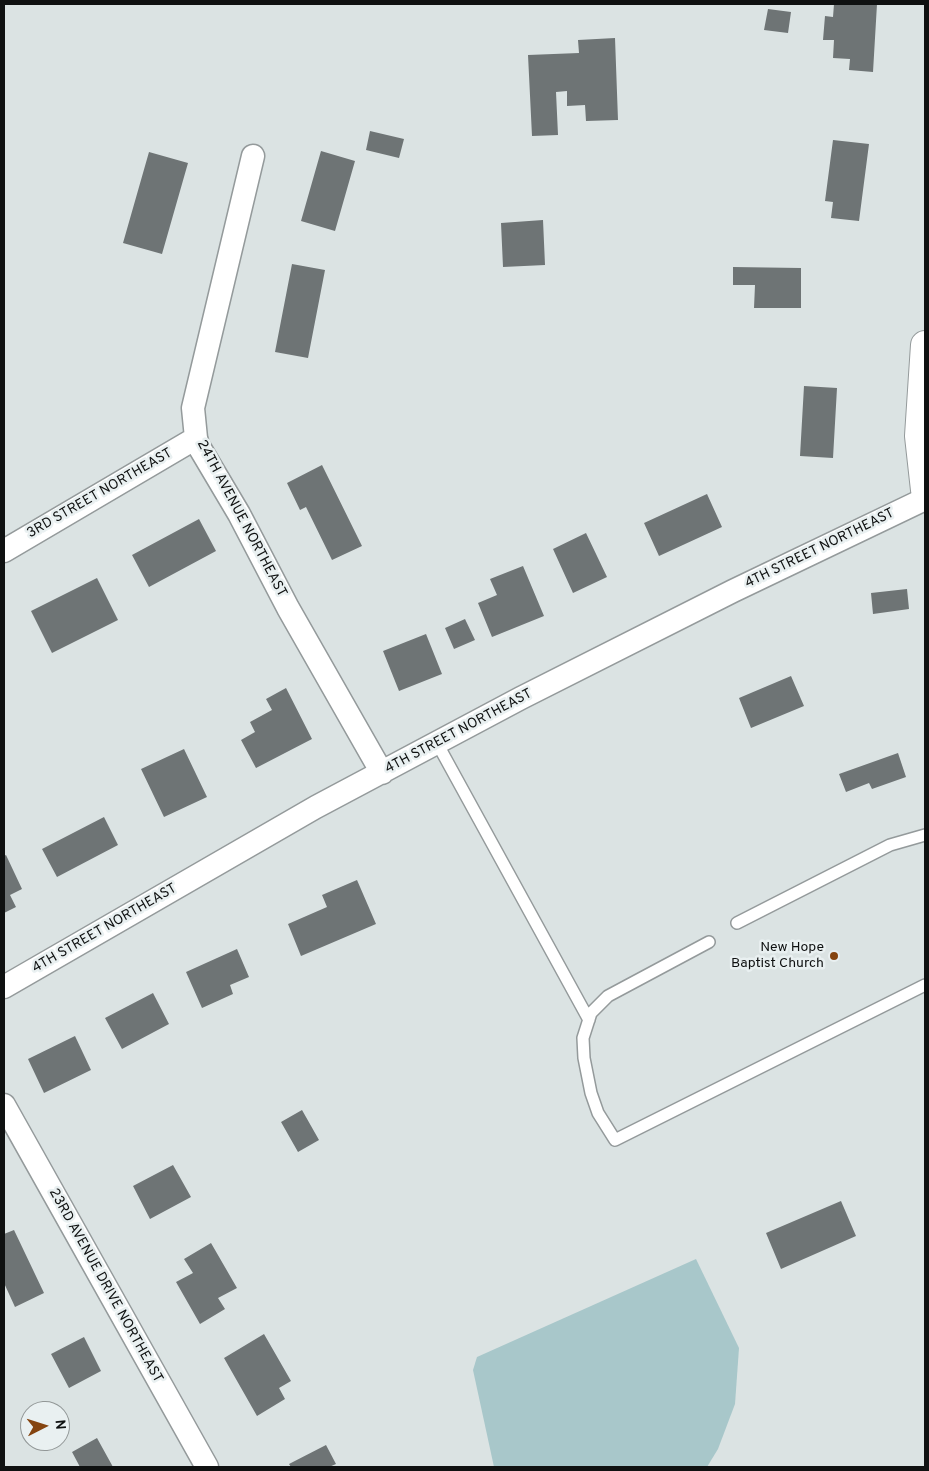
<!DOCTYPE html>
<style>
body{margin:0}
#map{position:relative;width:929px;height:1471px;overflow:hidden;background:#dbe3e3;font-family:Overpass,sans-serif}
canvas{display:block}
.frame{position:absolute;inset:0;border:5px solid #0f1111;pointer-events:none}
.north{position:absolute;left:20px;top:1401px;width:50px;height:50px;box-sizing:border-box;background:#e9f0f1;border:1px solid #929797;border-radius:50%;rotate:85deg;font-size:14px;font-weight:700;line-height:20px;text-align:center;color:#0f1111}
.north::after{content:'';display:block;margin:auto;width:18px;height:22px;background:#854410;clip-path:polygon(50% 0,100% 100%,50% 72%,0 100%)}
</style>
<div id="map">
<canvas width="929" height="1471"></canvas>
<div class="frame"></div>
<div class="north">N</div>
</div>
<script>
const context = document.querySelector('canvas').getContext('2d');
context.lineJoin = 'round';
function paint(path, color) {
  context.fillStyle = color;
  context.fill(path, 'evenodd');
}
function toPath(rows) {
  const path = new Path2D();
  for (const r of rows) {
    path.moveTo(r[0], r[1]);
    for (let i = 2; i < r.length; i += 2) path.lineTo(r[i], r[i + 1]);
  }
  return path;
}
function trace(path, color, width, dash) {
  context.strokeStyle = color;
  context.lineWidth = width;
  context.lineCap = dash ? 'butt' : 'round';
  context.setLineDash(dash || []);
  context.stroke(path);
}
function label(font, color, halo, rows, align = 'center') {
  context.font = font + ' Overpass,sans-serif';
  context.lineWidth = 5;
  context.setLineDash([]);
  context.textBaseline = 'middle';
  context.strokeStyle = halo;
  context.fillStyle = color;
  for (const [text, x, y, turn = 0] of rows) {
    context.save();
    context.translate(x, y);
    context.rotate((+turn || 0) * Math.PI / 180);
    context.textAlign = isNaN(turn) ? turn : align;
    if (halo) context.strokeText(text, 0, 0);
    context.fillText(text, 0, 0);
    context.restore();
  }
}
const green = toPath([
 [696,1259,739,1348,735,1404,718,1449,707,1467,494,1467,473,1370,477,1357]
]);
const building = toPath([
 [834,4,877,4,873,72,849,70,850,59,833,58,834,40,823,40,825,16,833,17],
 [768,9,791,12,788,33,764,30],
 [615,38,618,120,586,121,585,105,567,106,567,91,556,92,558,135,532,136,528,55,579,53,578,40],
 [370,131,404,139,399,158,366,150],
 [833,140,869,144,859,221,831,218,833,202,825,201],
 [321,151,355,161,335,231,301,221],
 [149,152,188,163,162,254,123,243],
 [543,220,545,265,503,267,501,223],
 [292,264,325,270,308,358,275,352],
 [733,267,801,268,801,308,754,308,755,285,733,285],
 [804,386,837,388,833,458,800,456],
 [322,465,362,546,332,560,306,507,300,510,287,483],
 [707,494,722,527,659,556,644,523],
 [199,519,216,551,149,587,132,555],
 [586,533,607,577,573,593,553,549],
 [523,566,544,616,492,637,478,603,497,595,490,579],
 [97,578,118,620,52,653,31,611],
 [907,589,909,609,873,614,871,593],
 [465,619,475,640,454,649,445,628],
 [426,634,442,674,399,691,383,651],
 [791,676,804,706,751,728,739,698],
 [286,688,312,739,256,768,241,740,255,732,250,722,272,710,266,699],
 [184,749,207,797,164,817,141,769],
 [898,753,906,777,872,789,869,783,846,792,839,774],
 [104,817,118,845,57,877,42,849],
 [6,855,22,889,10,895,16,907,4,913,4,856],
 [357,880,376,924,301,956,288,924,327,907,322,895],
 [237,949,249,977,230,985,233,994,202,1008,186,972],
 [153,993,169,1024,122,1049,105,1018],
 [75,1036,91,1070,44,1093,28,1059],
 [302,1110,319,1140,298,1152,281,1122],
 [173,1165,191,1197,150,1219,133,1186],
 [841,1201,856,1236,781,1269,766,1233],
 [14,1230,44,1293,15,1307,4,1283,4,1234],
 [211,1243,237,1288,218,1298,225,1309,200,1324,176,1282,193,1273,184,1259],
 [264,1334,291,1381,279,1388,285,1399,257,1416,224,1358],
 [84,1337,101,1371,69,1388,51,1354],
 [97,1438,113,1467,80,1467,72,1452],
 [326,1445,336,1464,329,1467,291,1467,289,1464]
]);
const service = toPath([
 [437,743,589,1020],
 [737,923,890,845,925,835],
 [709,942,608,996,591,1013,583,1038,584,1058,591,1093,598,1113,615,1140,925,985]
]);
const minor = toPath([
 [253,156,193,408,196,438,198,445,239,514,288,608,382,773],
 [4,551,196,438],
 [4,987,316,807,521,698,733,591,925,499],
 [4,1105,207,1467]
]);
const tertiary = toPath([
 [925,345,919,436,925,490]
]);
const markers = [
 [834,956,5,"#854410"]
];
const streetNames = [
 ["3RD STREET NORTHEAST",100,494,-30],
 ["24TH AVENUE NORTHEAST",241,519,62],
 ["4TH STREET NORTHEAST",820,549,-26],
 ["4TH STREET NORTHEAST",459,732,-28],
 ["4TH STREET NORTHEAST",105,929,-30],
 ["23RD AVENUE DRIVE NORTHEAST",105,1286,61]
];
const poiNames = [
 ["New Hope",824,948],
 ["Baptist Church",824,964]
];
paint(green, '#a8c7ca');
paint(building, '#6e7475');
trace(service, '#949a9b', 14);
trace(minor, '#949a9b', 25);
trace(tertiary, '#949a9b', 30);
trace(service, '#fff', 11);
trace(minor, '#fff', 22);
trace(tertiary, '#fff', 28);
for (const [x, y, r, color] of markers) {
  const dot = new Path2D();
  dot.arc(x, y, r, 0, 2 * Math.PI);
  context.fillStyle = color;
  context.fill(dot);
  trace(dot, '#e9f0f1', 2);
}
label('14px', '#0f1111', '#e9f0f1', streetNames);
label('14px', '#0f1111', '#e9f0f1', poiNames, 'right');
</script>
